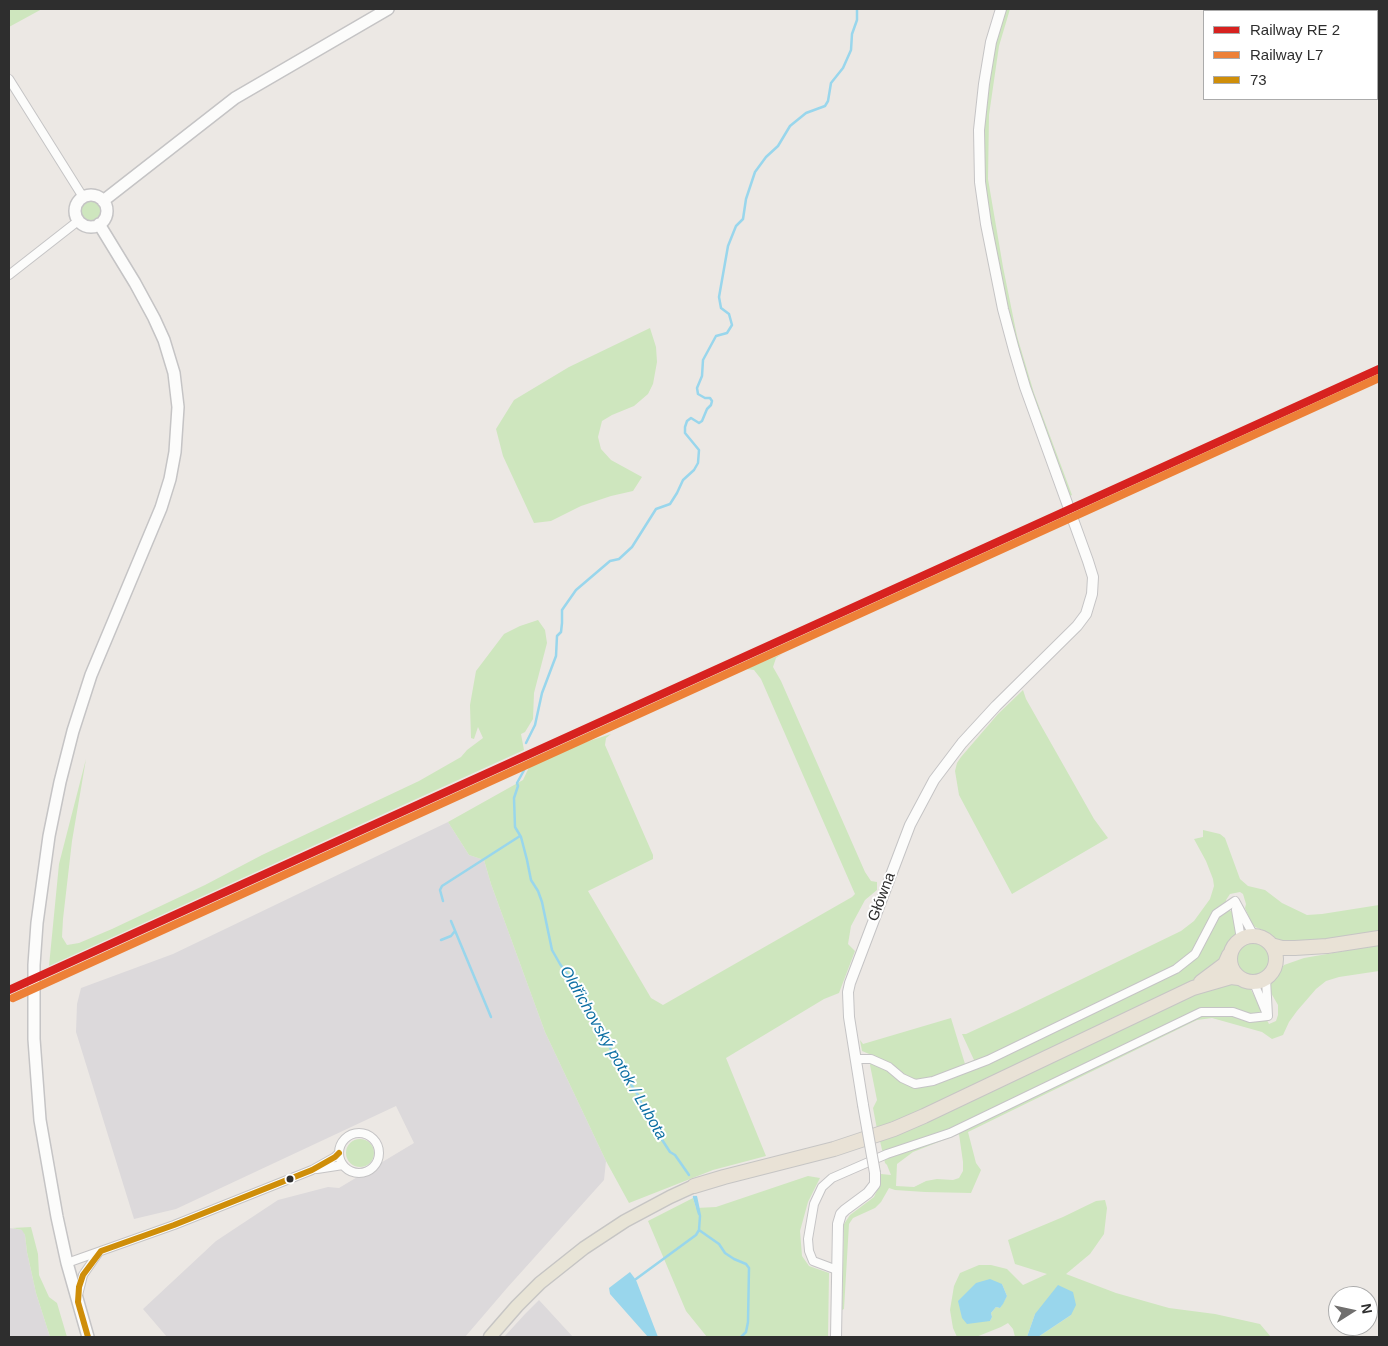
<!DOCTYPE html>
<meta charset="utf-8">
<style>
body{margin:0}
#map{position:relative;width:1388px;height:1346px;overflow:hidden;background:#ece8e4;font-family:Arial,sans-serif}
canvas{display:block}
.frame{position:absolute;inset:0;border:10px solid #2e2e2e;pointer-events:none}
.legend{position:absolute;left:1203px;top:10px;width:175px;height:90px;box-sizing:border-box;background:#fff;border:1px solid #ababab;margin:0;padding:6px 9px;list-style:none;font-size:15px;color:#2e2e2e}
.legend li{display:flex;align-items:center;gap:10px;height:25px}
.legend b{width:25px;border:1px solid #ababab}
.north{position:absolute;left:1328px;top:1286px;width:50px;height:50px;box-sizing:border-box;background:#fff;border:1px solid #ababab;border-radius:50%;rotate:80deg;font-size:14px;font-weight:700;line-height:20px;text-align:center;color:#2e2e2e}
.north::after{content:'';display:block;margin:auto;width:18px;height:22px;background:#706f6e;clip-path:polygon(50% 0,100% 100%,50% 72%,0 100%)}
</style>
<div id="map">
<canvas width="1388" height="1346"></canvas>
<div class="frame"></div>
<ul class="legend">
<li><b style="height:6px;background:#d7221f"></b>Railway RE 2</li>
<li><b style="height:6px;background:#ed8037"></b>Railway L7</li>
<li><b style="height:6px;background:#cf8e09"></b>73</li>
</ul>
<div class="north">N</div>
</div>
<script>
const context = document.querySelector('canvas').getContext('2d');
context.lineJoin = 'round';
function paint(path, color) {
  context.fillStyle = color;
  context.fill(path, 'evenodd');
}
function toPath(rows) {
  const path = new Path2D();
  for (const r of rows) {
    if (r.length === 3) {
      path.moveTo(r[0] + r[2], r[1]);
      path.arc(r[0], r[1], r[2], 0, 2 * Math.PI);
      continue;
    }
    path.moveTo(r[0], r[1]);
    for (let i = 2; i < r.length; i += 2) path.lineTo(r[i], r[i + 1]);
  }
  return path;
}
function trace(path, color, width, dash) {
  context.strokeStyle = color;
  context.lineWidth = width;
  context.lineCap = dash ? 'butt' : 'round';
  context.setLineDash(dash || []);
  context.stroke(path);
}
function label(font, color, halo, rows, align = 'center') {
  context.font = font + ' Arial,sans-serif';
  context.lineWidth = 4;
  context.setLineDash([]);
  context.textBaseline = 'middle';
  context.strokeStyle = halo;
  context.fillStyle = color;
  for (const [text, x, y, turn = 0] of rows) {
    context.save();
    context.translate(x, y);
    context.rotate((+turn || 0) * Math.PI / 180);
    context.textAlign = isNaN(turn) ? turn : align;
    if (halo) context.strokeText(text, 0, 0);
    context.fillText(text, 0, 0);
    context.restore();
  }
}
const industrial = toPath([
 [448,822,469,855,484,860,491,884,545,1032,606,1161,604,1180,507,1288,465,1337,167,1337,143,1309,216,1241,278,1200,328,1187,339,1188,414,1143,396,1106,176,1209,134,1219,76,1032,77,1004,81,988,173,954],
 [9,1228,23,1230,25,1235,27,1252,36,1293,50,1337,9,1337],
 [539,1300,573,1337,504,1337,525,1314]
]);
const green = toPath([
 [9,9,42,9,9,27],
 [1005,9,1010,9,999,46,989,115,988,179,1003,267,1017,336,1034,393,1072,495,1068,497,1030,393,1013,337,999,268,983,179,984,114,995,44],
 [91,211,10],
 [650,328,656,347,657,362,653,384,648,394,634,406,612,415,602,421,598,437,601,449,611,460,642,477,633,491,611,496,581,506,551,521,534,523,503,456,496,429,514,400,569,367],
 [538,620,545,630,547,643,534,693,533,719,525,732,521,734,524,750,49,966,59,864,86,759,72,841,63,919,62,937,67,945,79,943,112,929,205,885,262,855,419,781,461,757,467,750,483,738,478,727,474,739,471,738,470,705,476,671,504,634,520,626],
 [782,654,776,658,773,667,781,681,865,872,871,881,877,882,877,890,865,900,851,926,848,944,855,951,839,993,824,999,726,1058,766,1156,713,1170,629,1203,606,1161,545,1032,491,884,484,860,469,855,448,822,523,780,533,759,611,734,606,738,605,745,653,855,653,859,588,891,651,998,663,1005,852,897,855,894,761,679,754,670,746,669],
 [1023,690,1026,699,1094,819,1108,838,1012,894,959,795,955,771,957,763,961,757,998,714],
 [1203,830,1220,834,1225,838,1240,879,1248,886,1265,890,1282,903,1307,915,1322,914,1379,905,1379,931,1299,945,1277,942,1267,932,1255,927,1251,922,1245,908,1246,904,1243,894,1240,892,1230,894,1226,900,1228,909,1232,912,1234,918,1236,925,1235,937,1228,947,1224,960,1206,974,923,1109,877,1129,873,1108,877,1100,870,1065,874,1056,862,1051,860,1040,863,1044,951,1018,965,1064,974,1060,962,1034,966,1034,1016,1011,1181,931,1194,921,1210,899,1214,886,1213,879,1206,861,1194,839,1203,837],
 [1254,959,17],
 [1379,945,1379,971,1339,977,1326,981,1316,989,1297,1011,1289,1022,1283,1035,1272,1039,1262,1032,1212,1018,1197,1020,968,1132,976,1163,981,1170,971,1193,925,1192,895,1190,889,1188,881,1202,875,1208,853,1218,849,1224,844,1309,842,1310,844,1224,850,1215,874,1197,880,1184,881,1174,891,1175,887,1165,885,1163,880,1141,997,1089,1212,986,1232,981,1250,988,1269,1024,1276,1021,1278,1015,1278,1005,1271,993,1270,983,1284,965,1304,958],
 [959,1134,963,1162,963,1171,959,1178,953,1180,937,1179,926,1181,914,1187,896,1186,897,1164,913,1152],
 [360,1153,14],
 [808,1176,820,1178,808,1202,800,1231,802,1256,809,1266,829,1273,828,1337,707,1337,686,1311,648,1221,693,1198,696,1208,716,1207],
 [1105,1200,1107,1208,1104,1234,1090,1254,1066,1274,1116,1293,1169,1308,1215,1314,1260,1324,1271,1337,1038,1337,1071,1315,1035,1314,1027,1337,1015,1337,1013,1329,1008,1323,1001,1327,976,1337,957,1337,953,1328,950,1310,954,1286,960,1273,979,1265,991,1265,1007,1269,1023,1285,1047,1274,1015,1264,1008,1240,1063,1217,1096,1201],
 [1002,1284,1007,1296,1000,1308,996,1307,991,1313,992,1317,990,1321,987,1320],
 [31,1227,38,1254,39,1275,49,1297,57,1303,67,1337,50,1337,36,1293,27,1252,25,1235,22,1230,12,1228]
]);
const water = toPath([
 [630,1272,636,1280,658,1337,648,1337,610,1294,609,1288],
 [990,1279,1002,1284,1007,1296,1003,1304,1000,1308,996,1307,991,1313,992,1317,990,1321,967,1324,962,1318,958,1301,976,1283],
 [1058,1285,1073,1292,1076,1305,1071,1315,1038,1337,1027,1337,1035,1314]
]);
const stream = toPath([
 [526,743,535,725,542,693,556,656,557,636,561,632,562,623,562,610,576,590,610,561,619,559,632,547,656,509,670,504,677,493,683,480,694,470,698,463,699,450,685,433,685,427,687,421,691,418,699,423,702,421,707,409,711,405,712,401,710,398,705,398,698,394,697,388,702,376,703,360,716,336,727,333,732,325,729,314,721,308,719,297,728,246,736,226,743,219,746,199,755,172,766,157,778,146,790,126,806,113,825,106,828,101,831,83,843,68,851,50,852,34,857,20,857,9],
 [528,763,517,783,518,786,514,798,515,827,521,837,527,860,531,880,538,891,542,902,552,950,560,964,588,1003,620,1068,638,1095,646,1115,670,1152,675,1155,689,1175],
 [443,901,440,890,442,886,520,836],
 [451,921,491,1017],
 [441,940,451,936,455,931],
 [694,1197,699,1214],
 [696,1197,700,1216,699,1230,719,1244,725,1253,734,1259,746,1264,749,1268,748,1322,746,1332,741,1337],
 [636,1279,696,1235,699,1230]
]);
const minor = toPath([
 [9,79,83,197],
 [9,275,78,221],
 [1235,901,1254,936],
 [1236,910,1241,939],
 [1266,979,1268,1016],
 [1254,983,1266,1012],
 [855,1059,871,1059,889,1067,902,1078,915,1084,933,1081,988,1060,1176,969,1195,954,1216,914,1235,901],
 [359,1153,20],
 [317,1169,343,1165],
 [67,1263,174,1225,312,1170,335,1157,339,1153],
 [837,1270,813,1261,809,1251,808,1239,814,1204,822,1187,832,1178,887,1154,950,1133,1201,1012,1233,1012,1250,1018,1268,1016],
 [78,1295,83,1275,99,1252]
]);
const tertiary = toPath([
 [863,1105,849,1017,848,992,850,983,910,825,934,780,962,743,996,706,1077,626,1086,614,1092,594,1093,577,1088,561,1025,387,1014,350,1003,309,986,224,980,182,979,130,984,84,991,42,1001,9],
 [836,1337,838,1224,841,1214,845,1210,868,1193,875,1184,875,1173]
]);
const secondary = toPath([
 [91,211,16],
 [103,201,235,98,388,9],
 [88,1337,67,1263,57,1217,40,1120,34,1039,34,965,37,923,49,836,60,782,73,731,91,675,161,508,170,479,175,452,178,407,174,373,164,340,154,318,135,283,99,224]
]);
const primary = toPath([
 [490,1337,517,1306,540,1283,584,1248,625,1221,670,1197,694,1186]
]);
const trunk = toPath([
 [1253,959,23],
 [1271,945,1282,948,1295,948,1327,946,1379,938],
 [1201,982,1225,964,1229,955],
 [694,1186,724,1177,834,1149,894,1129,924,1116,1193,988,1231,977,1239,978]
]);
const tertiaryBridge = toPath([
 [863,1105,875,1173]
]);
const bus1 = toPath([
 [88,1337,78,1302,79,1287,83,1275,101,1251,174,1225,312,1170,335,1157,339,1153]
]);
const rail1 = toPath([
 [9,990,1379,369]
]);
const rail2 = toPath([
 [13,998,1379,378]
]);
const markers = [
 [290,1179,4.5,"#2e2e2e"]
];
const streetNames = [
 ["Główna",882,897,-69]
];
const waterNames = [
 ["Oldřichovský potok / Lubota",613,1053,60]
];
paint(industrial, '#dcd9db');
paint(green, '#cee6be');
paint(water, '#99d6ec');
trace(stream, '#99d6ec', 2.5);
trace(minor, '#c5c4c5', 10);
trace(tertiary, '#c5c4c5', 12);
trace(secondary, '#c5c4c5', 14);
trace(primary, '#c6c5c4', 15);
trace(trunk, '#c6c5c4', 16);
trace(minor, '#fcfcfb', 8);
trace(tertiary, '#fcfcfb', 10);
trace(secondary, '#fcfcfb', 11);
trace(primary, '#e8e4d6', 12);
trace(trunk, '#e9e2d6', 14);
trace(tertiaryBridge, '#c5c4c5', 12, []);
trace(tertiaryBridge, '#fcfcfb', 10);
trace(bus1, '#cf8e09', 6);
trace(rail1, '#d7221f', 8);
trace(rail2, '#ed8037', 8);
for (const [x, y, r, color] of markers) {
  const dot = new Path2D();
  dot.arc(x, y, r, 0, 2 * Math.PI);
  context.fillStyle = color;
  context.fill(dot);
  trace(dot, '#fff', 2);
}
label('15px', '#2e2e2e', '#fff', streetNames);
label('italic 16px', '#0d6fa3', '#fff', waterNames);
</script>
